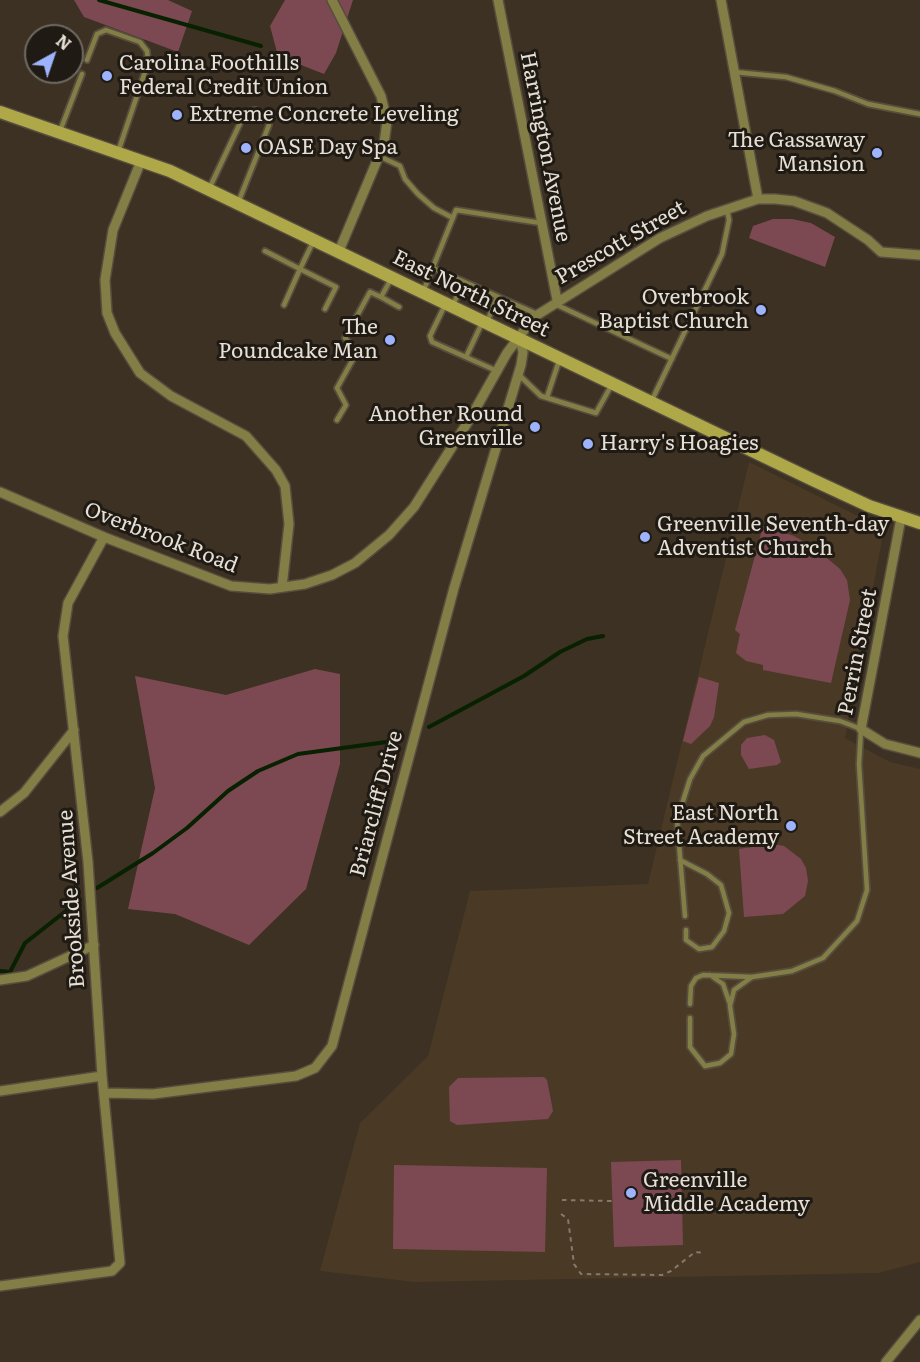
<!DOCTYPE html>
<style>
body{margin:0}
#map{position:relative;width:920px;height:1362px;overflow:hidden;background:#3c3122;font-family:Literata,serif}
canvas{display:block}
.north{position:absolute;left:24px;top:24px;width:60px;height:60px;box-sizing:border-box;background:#1f1a13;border:2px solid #6f6961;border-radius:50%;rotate:40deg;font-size:16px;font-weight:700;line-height:24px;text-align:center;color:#e6dfd5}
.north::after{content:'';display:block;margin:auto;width:21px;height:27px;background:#9eb3fd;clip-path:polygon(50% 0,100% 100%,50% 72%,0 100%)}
</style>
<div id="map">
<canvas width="920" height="1362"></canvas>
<div class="north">N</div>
</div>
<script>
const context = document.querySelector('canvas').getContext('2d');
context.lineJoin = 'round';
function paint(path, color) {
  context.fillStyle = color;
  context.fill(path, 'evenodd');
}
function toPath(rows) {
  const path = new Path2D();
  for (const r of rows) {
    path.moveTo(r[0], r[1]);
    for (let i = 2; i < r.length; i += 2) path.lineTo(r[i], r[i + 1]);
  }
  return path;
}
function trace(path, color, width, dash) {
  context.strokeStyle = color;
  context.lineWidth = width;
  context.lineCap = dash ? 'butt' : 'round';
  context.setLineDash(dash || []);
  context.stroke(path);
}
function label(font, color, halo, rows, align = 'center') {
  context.font = font + ' Literata,serif';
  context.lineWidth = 6;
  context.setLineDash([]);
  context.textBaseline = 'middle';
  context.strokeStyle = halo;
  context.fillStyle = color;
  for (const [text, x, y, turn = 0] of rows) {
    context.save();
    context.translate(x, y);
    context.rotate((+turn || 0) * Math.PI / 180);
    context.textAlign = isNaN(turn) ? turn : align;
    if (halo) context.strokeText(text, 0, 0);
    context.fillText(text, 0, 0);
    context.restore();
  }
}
const built = toPath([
 [749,462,884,529,845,738,890,762,920,769,920,1262,879,1273,415,1282,320,1271,360,1123,428,1056,470,891,648,884]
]);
const green = toPath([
 [74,0,168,0,192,11,178,52,84,17],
 [285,0,353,0,336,53,324,74,278,56,270,26],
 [773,219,792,219,811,223,835,237,825,267,749,238,753,226],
 [763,526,794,536,815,548,840,569,847,580,850,600,831,683,763,670,763,665,746,661,736,653,740,634,735,630],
 [315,669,340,674,340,764,306,889,249,945,175,914,128,909,155,788,135,676,226,695],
 [699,677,719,683,714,717,710,726,691,744,683,741],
 [765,735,774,740,781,762,777,765,749,769,741,755,741,745,747,738],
 [773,844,784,846,801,859,806,868,808,881,805,896,783,914,744,917,739,849],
 [544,1077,547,1080,553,1111,548,1119,457,1125,450,1121,449,1087,458,1078],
 [681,1160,683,1245,614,1247,611,1162],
 [394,1165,547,1168,545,1252,393,1249]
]);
const stream = toPath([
 [99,0,261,46],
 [429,727,524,676,560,652,587,639,603,636],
 [97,888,153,853,187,828,228,791,258,771,298,754,394,741],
 [0,971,10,972,25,943,80,900]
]);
const path = toPath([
 [562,1200,612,1201],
 [561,1214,568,1219,574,1264,581,1274,662,1275,671,1271,695,1252,705,1253]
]);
const lane = toPath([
 [87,60,97,34,106,30,140,42,147,51,148,63,118,152],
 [734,72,786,77,835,91,868,104,920,114],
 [60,131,82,74],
 [379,156,400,166,405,179,418,194,434,208,453,218],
 [209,189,243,117,249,111,256,110,268,118,269,125,238,203],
 [265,251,300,269,313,242],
 [433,268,537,314],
 [423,292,456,210,541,223],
 [381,297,399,307],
 [555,304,672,359],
 [284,305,300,269,336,287,325,309],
 [445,305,430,336,432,342,497,371],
 [452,306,465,282],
 [487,322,497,297],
 [466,357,482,323],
 [518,374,541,396,596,413,611,386],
 [547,397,559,361],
 [652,400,722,254,729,220,727,209],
 [337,420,346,405,337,388,357,352,345,338,370,292,381,297,391,279],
 [680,860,707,874,721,885,729,913,724,931,712,947,699,949,686,940,686,930],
 [685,916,677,820,690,779,703,756,744,722,768,715,796,714,840,721,861,729,859,764,867,890,857,921,823,958,792,971,752,977],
 [710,975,723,984,730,1004],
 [690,1018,690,1047,705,1066,720,1063,731,1054,734,1034,730,1006,734,990,752,977,703,975,696,978,691,986,690,1004]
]);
const street = toPath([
 [332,0,381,96,387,121,384,144,339,251],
 [498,0,557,300],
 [721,0,758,199],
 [141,161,113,230,105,280,107,313,115,333,140,373,171,396,246,436,276,470,285,486,289,524,282,587],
 [0,492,104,537,231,586,270,589,305,584,332,575,355,563,389,535,414,507,471,417,507,353,534,317,660,238,707,216,758,199,775,199,794,201,827,213,868,240,881,252,920,255],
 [901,518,861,729,885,744,920,753],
 [0,812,24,793,74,730],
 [0,980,27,976,94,945],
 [0,1091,102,1076],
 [104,1093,153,1094,296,1076,315,1068,332,1046,454,588,521,365,523,352,520,339],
 [0,1286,112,1271,120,1263,102,1076,88,862,63,636,68,603,104,537],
 [886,1362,920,1320]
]);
const secondary = toPath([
 [0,112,170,171,813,480,869,506,920,523]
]);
const markers = [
 [107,76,6,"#9eb3fd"],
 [177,115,6,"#9eb3fd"],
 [246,148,6,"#9eb3fd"],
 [877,153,6,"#9eb3fd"],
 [761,310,6,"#9eb3fd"],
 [390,340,6,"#9eb3fd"],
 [535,427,6,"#9eb3fd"],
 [588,444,6,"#9eb3fd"],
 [645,537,6,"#9eb3fd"],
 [791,826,6,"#9eb3fd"],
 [631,1193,6,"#9eb3fd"]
];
const poiNames = [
 ["Carolina Foothills",119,64],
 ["Federal Credit Union",119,88],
 ["Extreme Concrete Leveling",189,115],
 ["The Gassaway",865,141,"right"],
 ["Mansion",865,165,"right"],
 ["OASE Day Spa",258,148],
 ["Overbrook",749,298,"right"],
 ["Baptist Church",749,322,"right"],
 ["The",378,328,"right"],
 ["Poundcake Man",378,352,"right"],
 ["Another Round",523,415,"right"],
 ["Greenville",523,439,"right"],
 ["Harry's Hoagies",600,444],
 ["Greenville Seventh-day",657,525],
 ["Adventist Church",657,549],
 ["East North",779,814,"right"],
 ["Street Academy",779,838,"right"],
 ["Greenville",643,1181],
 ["Middle Academy",643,1205]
];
const streetNames = [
 ["Harrington Avenue",545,147,79],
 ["Prescott Street",621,243,-30],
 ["East North Street",471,294,26],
 ["Overbrook Road",161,538,21],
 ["Perrin Street",858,652,-79],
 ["Briarcliff Drive",377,804,-75],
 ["Brookside Avenue",72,899,-94]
];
paint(built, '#4a3a25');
paint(green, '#7c4952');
trace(stream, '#082100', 4);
trace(lane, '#574d3f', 8);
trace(street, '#574d3f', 12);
trace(secondary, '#574d3f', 15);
trace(path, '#83796d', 2, [4.5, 4.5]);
trace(lane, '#827e45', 4.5);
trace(street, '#827e45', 9);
trace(secondary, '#aea848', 12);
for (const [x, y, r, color] of markers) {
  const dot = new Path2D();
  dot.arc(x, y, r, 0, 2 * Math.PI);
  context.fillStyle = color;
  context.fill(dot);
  trace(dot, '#1f1a13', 2);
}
label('21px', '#e6dfd5', '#1f1a13', poiNames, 'left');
label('21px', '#e6dfd5', '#1f1a13', streetNames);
</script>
